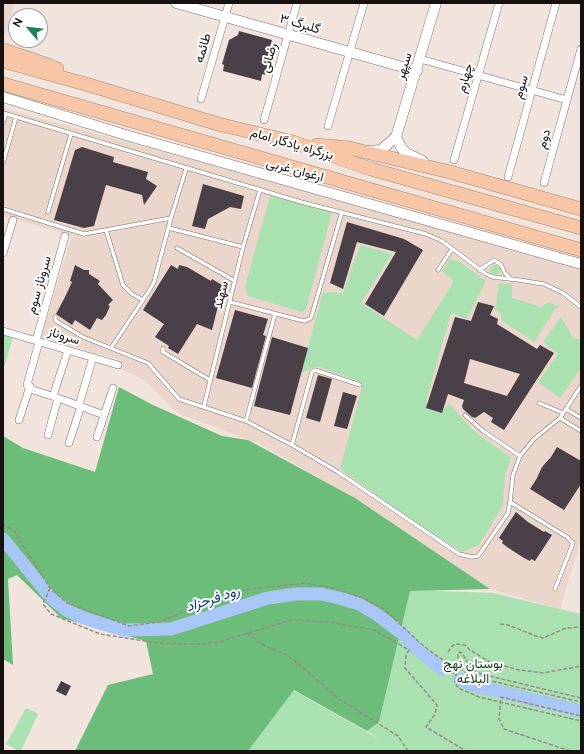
<!DOCTYPE html>
<meta charset="utf-8">
<style>
body{margin:0}
#map{position:relative;width:584px;height:754px;overflow:hidden;background:#f1e4dc;font-family:Raleway,sans-serif}
canvas{display:block}
.frame{position:absolute;inset:0;border:4px solid #171210;pointer-events:none}
.north{position:absolute;left:8px;top:8px;width:40px;height:40px;box-sizing:border-box;background:#fff;border:1px solid #a2a09f;border-radius:50%;rotate:298deg;font-size:11px;font-weight:700;line-height:16px;text-align:center;color:#171210}
.north::after{content:'';display:block;margin:auto;width:14px;height:18px;background:#1f825b;clip-path:polygon(50% 0,100% 100%,50% 72%,0 100%)}
</style>
<div id="map">
<canvas width="584" height="754"></canvas>
<div class="frame"></div>
<div class="north">N</div>
</div>
<script>
const context = document.querySelector('canvas').getContext('2d');
context.lineJoin = 'round';
function paint(path, color) {
  context.fillStyle = color;
  context.fill(path, 'evenodd');
}
function toPath(rows) {
  const path = new Path2D();
  for (const r of rows) {
    if (r.length === 3) {
      path.moveTo(r[0] + r[2], r[1]);
      path.arc(r[0], r[1], r[2], 0, 2 * Math.PI);
      continue;
    }
    path.moveTo(r[0], r[1]);
    for (let i = 2; i < r.length; i += 2) path.lineTo(r[i], r[i + 1]);
  }
  return path;
}
function trace(path, color, width, dash) {
  context.strokeStyle = color;
  context.lineWidth = width;
  context.lineCap = dash ? 'butt' : 'round';
  context.setLineDash(dash || []);
  context.stroke(path);
}
function label(font, color, halo, rows, align = 'center') {
  context.font = font + ' Raleway,Vazirmatn,sans-serif';
  context.lineWidth = 4;
  context.setLineDash([]);
  context.textBaseline = 'middle';
  context.strokeStyle = halo;
  context.fillStyle = color;
  for (const [text, x, y, turn = 0] of rows) {
    context.save();
    context.translate(x, y);
    context.rotate((+turn || 0) * Math.PI / 180);
    context.textAlign = isNaN(turn) ? turn : align;
    if (halo) context.strokeText(text, 0, 0);
    context.fillText(text, 0, 0);
    context.restore();
  }
}
const built = toPath([
 [3,3,14,3,6,35,3,34],
 [3,108,581,267,581,539,560,609,490,589,358,500,260,444,177,413,145,381,119,368,120,360,41,337,72,236,3,216]
]);
const green = toPath([
 [270,196,332,212,306,309,302,312,248,296,245,287],
 [360,245,392,254,361,303,417,340,454,281,442,271,450,259,460,262,486,281,467,319,451,313,426,402,442,411,449,404,474,431,511,458,505,476,503,505,479,545,462,552,416,523,340,469,363,383,317,366,301,373,323,292,343,293],
 [495,270,5],
 [499,283,512,285,512,298,541,307,548,302,559,307,555,309,534,342,501,320,501,314,495,310],
 [561,317,573,338,581,340,581,368,560,398,538,382,558,354,543,342],
 [3,334,13,337,3,371],
 [410,590,493,593,581,614,581,751,248,751,293,690,379,739,367,731,379,722],
 [26,708,38,714,21,751,19,751,6,744]
]);
const forest = toPath([
 [119,387,153,405,222,436,248,440,355,498,490,589,410,591,379,722,367,731,294,690,248,751,75,751,108,685,153,674,146,641,61,618,17,575,8,579,13,665,3,659,3,436,23,448,95,472]
]);
const river = toPath([
 [3,539,51,598,68,611,84,618,103,624,124,630,171,629,268,598,296,594,321,594,339,598,359,604,376,614,403,634,416,648,443,670],
 [459,679,471,685,581,711]
]);
const building = toPath([
 [239,31,272,40,270,47,272,47,265,75,262,74,261,81,223,71,224,65,222,64,229,40,238,35],
 [82,147,114,157,113,162,148,172,146,179,157,186,144,205,142,195,106,185,94,226,84,228,54,220,75,150],
 [203,184,244,196,241,209,230,207,208,219,205,229,192,226],
 [347,222,404,239,423,250,384,316,365,304,396,252,357,242,343,289,330,283],
 [75,265,84,270,89,270,89,274,100,281,98,284,113,300,108,305,110,306,106,315,102,320,97,318,90,330,75,320,72,325,56,314,65,297,72,282,70,281],
 [171,265,178,269,179,265,187,267,211,281,212,279,222,285,220,289,222,290,212,330,197,324,178,354,168,348,169,346,155,337,164,324,143,310],
 [478,302,494,306,490,315,498,319,497,324,537,349,540,345,554,353,504,430,491,422,493,418,484,412,475,418,472,417,463,409,462,406,464,400,448,394,442,413,426,408,455,317,471,321],
 [470,359,520,374,507,396,464,383],
 [235,310,268,319,263,335,266,336,252,388,216,378],
 [272,337,308,348,290,415,254,406],
 [318,375,332,379,320,422,306,418],
 [343,392,357,396,347,429,334,426],
 [557,447,581,461,581,484,564,510,530,489,537,478,542,467,551,457],
 [516,512,528,522,544,532,545,531,552,535,535,561,531,559,530,561,524,558,507,547,502,543,503,541,499,538],
 [61,681,71,686,66,696,56,691]
]);
const path = toPath([
 [3,524,14,531,50,588,67,603,129,626,159,622,234,591,305,583,333,588,363,598,384,609,419,642,434,654,445,661,451,672,456,675],
 [50,588,43,604,51,614,100,634,158,643,197,644,218,642,292,620,327,622,374,630,409,650,406,655,405,668,437,705,435,714,426,727,466,751],
 [500,624,508,625,536,636,543,638,566,628,581,627],
 [247,633,265,646,289,656,339,699,398,736,408,751],
 [448,652,452,646,456,644,465,645,470,650,490,662,519,670,543,673,581,666],
 [461,661,462,670,470,676,581,702],
 [581,698,481,674,475,672,471,668,462,653,460,652,458,654,458,660,455,682,458,688,463,690,479,697,581,721],
 [570,751,504,729,499,719,501,697,581,716]
]);
const lane = toPath([
 [3,113,301,202,426,234,442,241,486,274,493,277,519,280,544,284,563,293,581,307],
 [3,123,6,114],
 [3,163,16,117],
 [3,209,84,234,171,218],
 [48,212,71,134],
 [169,228,243,247],
 [106,230,123,285,132,294,143,300],
 [177,248,235,281],
 [438,270,452,249],
 [479,270,494,260,501,265,505,273,511,279],
 [230,302,300,320,305,321,311,318,342,212],
 [55,317,56,321,83,337,148,363,179,399,246,421,292,445,338,472,459,554,472,557,478,556,481,552,508,513,510,502,513,475,520,456,534,439,560,418,581,386],
 [111,348,149,291,154,282,171,218,186,169],
 [163,348,163,352,210,380],
 [539,403,563,413],
 [204,406,243,247,260,190],
 [566,409,581,418],
 [465,415,483,431,520,456],
 [560,418,581,431],
 [246,421,275,314],
 [292,445,312,372,315,370,360,385],
 [510,502,567,537,573,543,555,589]
]);
const street = toPath([
 [420,59,567,100],
 [201,99,229,3],
 [264,120,297,3],
 [328,126,364,3],
 [454,160,499,3],
 [508,177,556,3],
 [544,183,581,49],
 [3,253,13,220],
 [3,331,118,365],
 [36,341,65,236],
 [39,342,27,385,33,390,58,398,104,415],
 [53,396,68,350],
 [79,405,93,357],
 [19,420,30,386],
 [48,435,58,398],
 [97,437,113,388],
 [69,443,81,406]
]);
const secondary = toPath([
 [176,3,417,71],
 [3,97,129,136,581,264],
 [396,137,401,147,406,153,423,161],
 [369,151,381,150,396,137,436,3]
]);
const highway = toPath([
 [3,50,45,64,57,69],
 [3,61,89,85,218,124,293,142,371,169,581,228],
 [3,84,581,250],
 [317,145,349,148,450,172,581,209]
]);
const streetNames = [
 ["گلبرگ ۳",300,24,16],
 ["طائمه",203,48,-74],
 ["رضائی",269,58,-74],
 ["سپهر",404,66,-73],
 ["چهارم",465,78,-74],
 ["سوم",521,87,-74],
 ["دوم",544,139,-75],
 ["بزرگراه یادگار امام",292,144,16],
 ["ارغوان غربی",295,170,15],
 ["سروناز سوم",39,285,-74],
 ["سهند",221,295,-76],
 ["سروناز",64,336,17]
];
const parkNames = [
 ["بوستان نهج",473,664],
 ["البلاغه",473,679]
];
const waterNames = [
 ["رود فرحزاد",213,599,-18]
];
paint(built, '#ead6ca');
paint(green, '#aae1b0');
paint(forest, '#6bbd79');
trace(river, '#a8c7f7', 13);
paint(building, '#4a4047');
trace(lane, '#7c706a', 4.5);
trace(street, '#7c706a', 8);
trace(secondary, '#7c706a', 11);
trace(highway, '#a98772', 14);
trace(path, '#958c86', 1.5, [4, 2]);
trace(lane, '#fff', 3.5);
trace(street, '#fff', 7);
trace(secondary, '#fff', 10);
trace(highway, '#f7c6a7', 13);
label('13px', '#171210', '#fff', streetNames);
label('13px', '#16381c', '#fff', parkNames);
label('italic 14px', '#023175', '#fff', waterNames);
</script>
